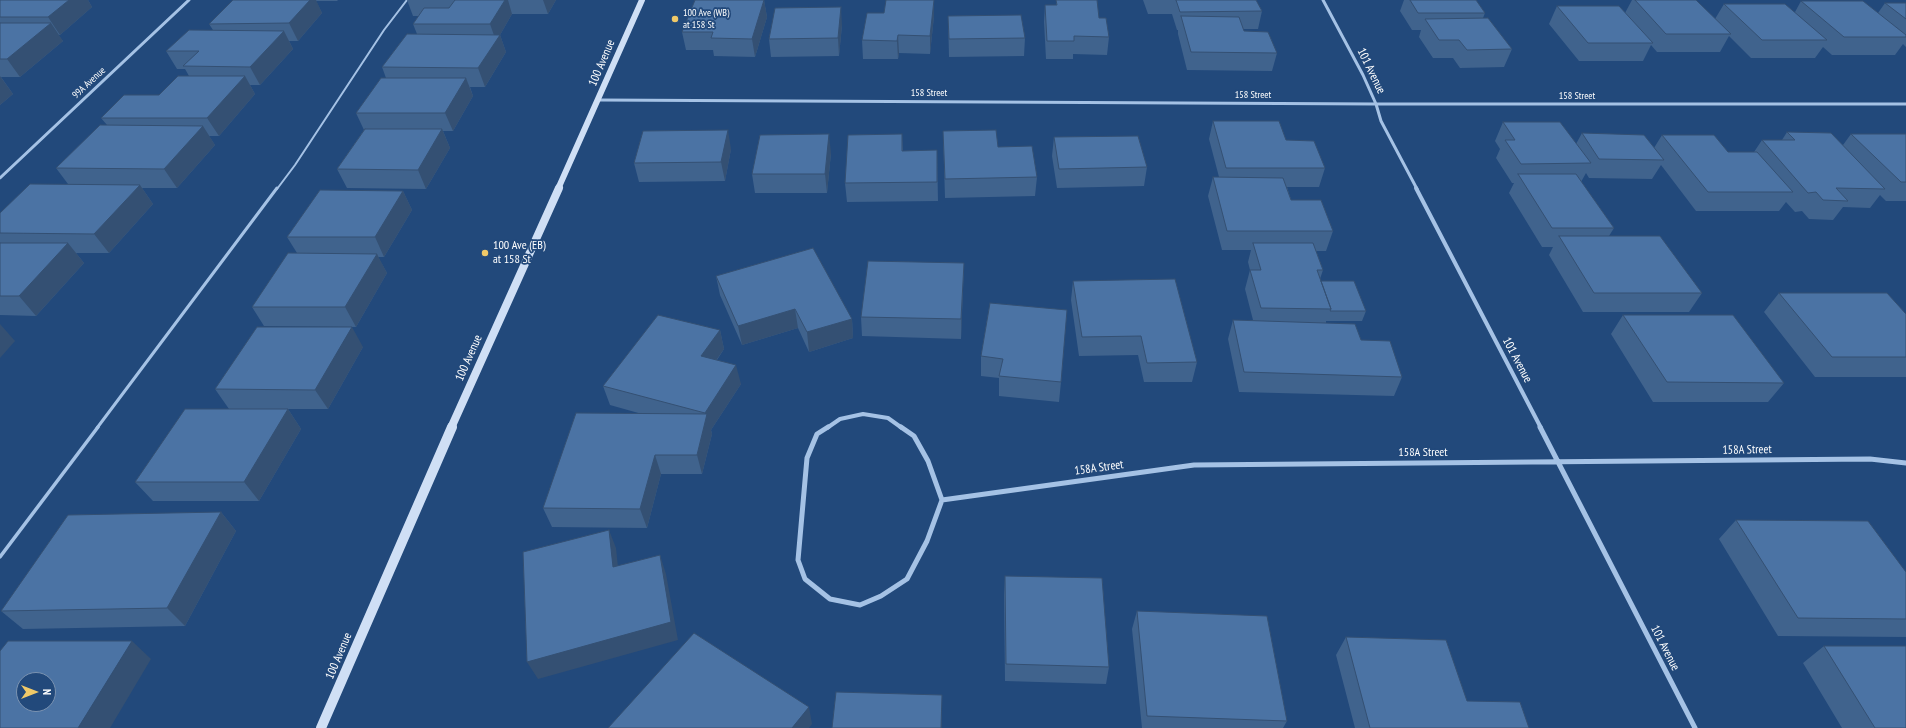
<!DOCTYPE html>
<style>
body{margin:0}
#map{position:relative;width:1906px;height:728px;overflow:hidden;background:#22497b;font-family:"PT Sans Narrow",sans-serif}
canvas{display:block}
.north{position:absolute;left:16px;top:672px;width:40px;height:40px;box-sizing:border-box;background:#22497b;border:1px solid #7a92b0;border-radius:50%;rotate:90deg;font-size:11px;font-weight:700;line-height:16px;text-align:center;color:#fff}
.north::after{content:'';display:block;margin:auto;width:14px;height:18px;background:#f0c968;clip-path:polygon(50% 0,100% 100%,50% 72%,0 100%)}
</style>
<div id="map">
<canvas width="1906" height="728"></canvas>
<div class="north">N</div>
</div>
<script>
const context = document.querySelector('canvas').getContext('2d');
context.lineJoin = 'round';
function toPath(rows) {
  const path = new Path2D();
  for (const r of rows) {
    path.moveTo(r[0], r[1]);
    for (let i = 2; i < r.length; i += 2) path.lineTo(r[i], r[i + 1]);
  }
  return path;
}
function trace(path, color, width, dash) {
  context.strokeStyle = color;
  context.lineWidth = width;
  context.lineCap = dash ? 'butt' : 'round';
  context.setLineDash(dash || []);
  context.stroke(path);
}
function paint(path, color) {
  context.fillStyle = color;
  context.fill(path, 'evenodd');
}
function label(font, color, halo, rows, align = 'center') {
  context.font = font + ' "PT Sans Narrow",sans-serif';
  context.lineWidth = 3.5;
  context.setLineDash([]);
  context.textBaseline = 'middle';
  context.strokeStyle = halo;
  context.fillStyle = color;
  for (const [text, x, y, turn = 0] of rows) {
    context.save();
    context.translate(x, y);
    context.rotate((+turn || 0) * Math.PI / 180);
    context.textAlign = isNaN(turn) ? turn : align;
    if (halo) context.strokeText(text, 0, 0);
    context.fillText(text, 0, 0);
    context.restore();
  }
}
const laneFar2 = toPath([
 [277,189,295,165,384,30,407,0]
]);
const laneFar1 = toPath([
 [97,428,277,188]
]);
const lane = toPath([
 [0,557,98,427]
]);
const streetFar2 = toPath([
 [1323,0,1363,75,1376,104,1381,121,1417,189],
 [599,100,1376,104,1906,104],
 [0,178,189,0]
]);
const streetFar1 = toPath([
 [1416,188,1541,428],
 [827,428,840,419,863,414,888,418,902,428]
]);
const street = toPath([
 [828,427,817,434,807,458,798,560,805,579,830,599,860,605,881,596,907,579,927,541,942,500],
 [901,427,914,436,928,461,942,500],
 [1540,427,1695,728],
 [942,500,1194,465,1870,459,1906,463]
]);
const secondaryFar2 = toPath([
 [558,189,642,0]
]);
const secondaryFar1 = toPath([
 [451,428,559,188]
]);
const secondary = toPath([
 [321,728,452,427]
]);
const wall = toPath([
 [0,0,88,0,92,7,60,35,58,35,63,41,20,77,1,77,13,94,0,105],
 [233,0,338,0,337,1,316,1,322,13,298,41,289,41,293,49,260,85,250,85,255,94,219,136,209,136,215,145,177,188,142,188,153,204,109,253,76,253,84,263,36,316,0,315,0,213,68,184,56,168,107,125,101,118,159,95,189,76,185,69,177,69,166,51,213,30,209,24],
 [407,0,556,0,548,14,512,14,500,35,506,52,485,87,470,87,473,96,453,131,443,131,450,148,426,189,347,188,337,169,364,130,356,113,386,78,382,67,417,34,413,24,419,16,413,16],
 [764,0,767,17,755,57,714,56,713,50,686,50,682,32],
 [934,0,934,16,930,54,899,53,898,59,863,59,862,40,884,13],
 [1056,0,1097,0,1099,18,1109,37,1107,55,1073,54,1073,59,1046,59,1044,22,1045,5,1056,5],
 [1143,0,1256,0,1262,11,1258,29,1244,29,1244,31,1277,53,1272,71,1187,70,1178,34,1178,30,1177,30,1172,14,1148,14],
 [1404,0,1476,0,1485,13,1483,18,1512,49,1504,67,1460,68,1453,58,1433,58,1419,37,1421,30,1412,30,1400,11],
 [1632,0,1696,0,1715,19,1724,4,1795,12,1801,1,1878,13,1885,3,1906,3,1906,47,1903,44,1895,55,1832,55,1823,47,1815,58,1751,58,1729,36,1720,52,1657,52,1651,45,1643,61,1579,61,1549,24,1557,6,1625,13],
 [948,16,1025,38,1024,56,949,57],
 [842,25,839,56,771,57,769,39],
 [1213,121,1286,140,1325,168,1319,187,1287,187,1291,200,1333,231,1326,251,1316,251,1323,270,1320,279,1321,281,1366,311,1362,321,1326,321,1326,323,1361,340,1402,377,1394,396,1239,392,1228,339,1233,320,1253,320,1245,289,1250,270,1248,262,1251,250,1222,250,1208,196,1213,177,1219,177,1209,139],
 [1503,122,1576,144,1582,133,1654,148,1662,135,1728,152,1754,152,1762,140,1782,140,1787,132,1843,145,1851,134,1906,134,1906,201,1886,201,1880,195,1870,208,1843,207,1833,220,1809,219,1802,211,1795,212,1786,202,1779,211,1696,211,1661,165,1652,179,1589,178,1586,173,1581,182,1614,228,1609,236,1702,293,1689,312,1583,312,1549,255,1553,247,1542,247,1509,193,1514,183,1512,183,1496,158,1500,149,1495,141],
 [943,131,998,147,1037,177,1035,196,945,198],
 [902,134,903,151,937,150,938,201,847,202,845,183],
 [1054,137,1147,167,1144,186,1057,188,1052,156],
 [731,149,725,181,639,182,634,163],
 [831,153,827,193,755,193,752,174],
 [403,191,412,210,384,257,378,257,387,273,356,327,264,326,252,307,297,253,287,237],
 [964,263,961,339,862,336,861,317],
 [716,276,852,319,853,338,809,352,798,328,742,345,720,295],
 [1073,281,1197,362,1192,382,1144,382,1138,355,1079,356,1071,300],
 [1779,293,1906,314,1906,377,1815,377,1764,312],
 [990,303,1061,382,1059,402,999,396,999,378,981,376,981,356],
 [1623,315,1784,383,1768,402,1653,402,1611,334],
 [720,330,724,349,717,360,741,384,711,430,712,434,702,474,661,474,647,528,552,527,543,508,642,414,610,405,603,386],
 [363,347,328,409,229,409,215,389],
 [288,409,301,429,259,501,153,501,135,482],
 [221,512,236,531,185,626,23,629,1,611],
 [1736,520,1906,572,1906,637,1778,636,1719,539],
 [1005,576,1109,667,1106,684,1005,681,1004,595],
 [1137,611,1287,721,1283,728,1142,728,1132,629],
 [1346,637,1467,701,1529,728,1355,728,1336,655],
 [1824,646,1906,728,1842,728,1803,663]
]);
const shadedWall = toPath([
 [69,0,88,0,92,7,60,35,48,17],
 [310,0,316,0,322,13,298,41,289,23],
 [505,0,508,0,512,14,500,35,506,52,485,87,478,68,496,41,490,24],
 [543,0,556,0,548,14],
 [764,0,767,17,755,57,752,39],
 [934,0,934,16,930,54,930,36],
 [841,7,842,25,839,56,838,38],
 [51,23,63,41,20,77,7,59],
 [284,31,293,49,260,85,250,67],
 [898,35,899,53,898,59,897,41],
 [0,76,13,94,0,105],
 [245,76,255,94,219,136,207,118],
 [466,78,473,96,453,131,445,113],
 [203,126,215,145,177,188,164,169],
 [442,129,450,148,426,189,418,170],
 [728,130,731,149,725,181,721,162],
 [829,134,831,153,827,193,825,174],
 [140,185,153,204,109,253,94,234],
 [403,191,412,210,384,257,375,237],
 [68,243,84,263,36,316,19,296],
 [377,254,387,273,356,327,345,307],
 [964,263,963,283,961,339,961,319],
 [795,309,798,328,742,345,738,326],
 [852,319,853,338,809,352,807,332],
 [0,324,15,341,0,358],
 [352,327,363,347,328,409,315,390],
 [720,330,724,349,706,375,701,356],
 [736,365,741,384,711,430,712,434,702,474,697,455,706,418,705,413],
 [288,409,301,429,259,501,244,482],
 [655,455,661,474,647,528,640,509],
 [221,512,236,531,185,626,167,608],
 [609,530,616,548,620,586,613,567],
 [660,555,666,574,678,640,538,679,527,662],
 [132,641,151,659,110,728,78,728],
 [942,695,942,728,941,728],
 [809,707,812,724,809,728,792,728]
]);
const building = toPath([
 [0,0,69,0,48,17,0,17,0,0],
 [233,0,310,0,289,23,209,24,233,0],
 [455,0,505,0,490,24,413,24,424,8,449,8,455,0],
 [695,0,764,0,752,39,711,38,713,32,682,32,695,0],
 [886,0,934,0,930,36,898,35,897,41,862,40,867,13,884,13,886,0],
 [1056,0,1097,0,1099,18,1106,18,1109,37,1074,36,1074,41,1047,41,1045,5,1057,5,1056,0],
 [1176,0,1256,0,1262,11,1180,12,1176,0],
 [1410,0,1476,0,1485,13,1418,13,1410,0],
 [1635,0,1696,0,1731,34,1666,34,1635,0],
 [1801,1,1863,1,1906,35,1906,37,1844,37,1801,1],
 [1885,3,1906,3,1906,19,1885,3],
 [1724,4,1785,4,1827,40,1762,40,1724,4],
 [1557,6,1619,6,1653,43,1588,43,1557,6],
 [841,7,838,38,769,39,775,8,841,7],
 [1021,15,1025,38,949,39,948,16,1021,15],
 [1181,16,1239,17,1244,31,1268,32,1277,53,1191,52,1181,16],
 [1488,18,1512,49,1467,50,1459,40,1439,40,1425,19,1488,18],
 [0,23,51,23,7,59,0,59,0,23],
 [189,30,284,31,250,67,183,66,199,51,166,51,189,30],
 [407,34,500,35,478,68,382,67,407,34],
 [178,76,245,76,207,118,101,118,124,95,159,95,178,76],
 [381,78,466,78,445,113,356,113,381,78],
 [1213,121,1279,121,1286,140,1314,141,1325,168,1226,168,1213,121],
 [1503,122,1560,122,1591,163,1521,164,1505,140,1515,140,1503,122],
 [100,125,203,126,164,169,56,168,100,125],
 [365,129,442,129,418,170,337,169,365,129],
 [728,130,721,162,634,163,643,131,728,130],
 [996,130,998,147,1032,146,1037,177,945,179,943,131,996,130],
 [1787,132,1831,133,1885,189,1836,188,1848,201,1823,200,1816,192,1808,193,1762,140,1795,140,1787,132],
 [1582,133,1644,135,1664,160,1599,159,1582,133],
 [829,134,825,174,752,174,760,135,829,134],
 [902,134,902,151,937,150,937,182,845,183,848,135,902,134],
 [1851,134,1906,134,1906,182,1901,182,1851,134],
 [1662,135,1714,135,1728,152,1757,152,1793,192,1708,192,1662,135],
 [1138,136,1147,167,1059,169,1054,137,1138,136],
 [1518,174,1576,174,1614,228,1552,228,1518,174],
 [1213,177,1283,178,1291,200,1321,200,1333,231,1227,231,1213,177],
 [30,184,140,185,94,234,0,233,0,213,30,184],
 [320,190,403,191,375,237,287,237,320,190],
 [1559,236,1660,236,1702,293,1594,293,1559,236],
 [0,243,68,243,19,296,0,296,0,243],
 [1253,243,1313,243,1323,270,1317,270,1331,309,1261,308,1250,270,1261,270,1253,243],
 [813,248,852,319,807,332,795,309,738,326,716,276,813,248],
 [288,253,377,254,345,307,252,307,288,253],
 [868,261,964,263,961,319,861,317,868,261],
 [1175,279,1197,362,1147,363,1141,336,1082,337,1073,281,1175,279],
 [1321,281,1354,281,1366,311,1330,311,1331,309,1321,281],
 [1779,293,1887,293,1906,314,1906,357,1832,357,1779,293],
 [990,303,1067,310,1061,382,999,376,1003,359,981,356,990,303],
 [658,315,720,330,701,356,736,365,705,413,603,386,658,315],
 [1623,315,1733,315,1784,383,1667,382,1623,315],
 [1233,320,1355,324,1361,340,1390,341,1402,377,1244,372,1233,320],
 [257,327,352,327,315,390,215,389,257,327],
 [185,409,288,409,244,482,135,482,185,409],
 [576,413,707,414,697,455,655,455,640,509,543,508,576,413],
 [221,512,167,608,1,611,68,515,221,512],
 [1736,520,1868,521,1906,572,1906,619,1798,618,1736,520],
 [609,530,613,567,660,555,671,622,527,662,523,552,609,530],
 [1005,576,1102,578,1109,667,1006,664,1005,576],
 [1137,611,1267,616,1287,721,1147,716,1137,611],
 [694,633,809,707,792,728,608,728,694,633],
 [1346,637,1446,640,1467,701,1520,702,1529,728,1370,728,1346,637],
 [8,641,132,641,78,728,0,728,0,651,8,641],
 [24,680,48,680,48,704,24,704,24,680],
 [1824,646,1906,646,1906,728,1875,728,1824,646],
 [836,692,942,695,941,728,832,728,836,692]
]);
const markers = [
 [675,19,4,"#f0c968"],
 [485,253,4,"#f0c968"]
];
const farPoinames = [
 ["100 Ave (WB)",683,13],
 ["at 158 St",683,25]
];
const farStreetnames = [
 ["99A Avenue",89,83,-43],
 ["158 Street",929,93],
 ["158 Street",1253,95],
 ["158 Street",1577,96]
];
const streetNames = [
 ["100 Avenue",602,63,-67],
 ["101 Avenue",1371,71,64],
 ["100 Avenue",469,358,-66],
 ["101 Avenue",1517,360,62],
 ["158A Street",1747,450,-1],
 ["158A Street",1423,453],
 ["158A Street",1099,468,-8],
 ["101 Avenue",1665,648,63],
 ["100 Avenue",339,656,-67]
];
const poiNames = [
 ["100 Ave (EB)",493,246],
 ["at 158 St",493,260]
];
trace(laneFar2, '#a5c2e5', 2);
trace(laneFar1, '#a5c2e5', 3);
trace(lane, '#a5c2e5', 3.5);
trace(streetFar2, '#a5c2e5', 3);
trace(streetFar1, '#a5c2e5', 4);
trace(street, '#a5c2e5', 5);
trace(secondaryFar2, '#cfdff5', 6);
trace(secondaryFar1, '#cfdff5', 8);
trace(secondary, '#cfdff5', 10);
paint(wall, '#40638d');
paint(shadedWall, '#345073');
paint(building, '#4b73a4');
trace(building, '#345073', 1);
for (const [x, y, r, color] of markers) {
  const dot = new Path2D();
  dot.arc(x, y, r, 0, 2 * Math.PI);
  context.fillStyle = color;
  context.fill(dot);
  trace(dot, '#22497b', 1.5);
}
label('10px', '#fff', '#22497b', farPoinames, 'left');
label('10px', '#fff', '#22497b', farStreetnames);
label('12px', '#fff', '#22497b', streetNames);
label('12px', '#fff', '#22497b', poiNames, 'left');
</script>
